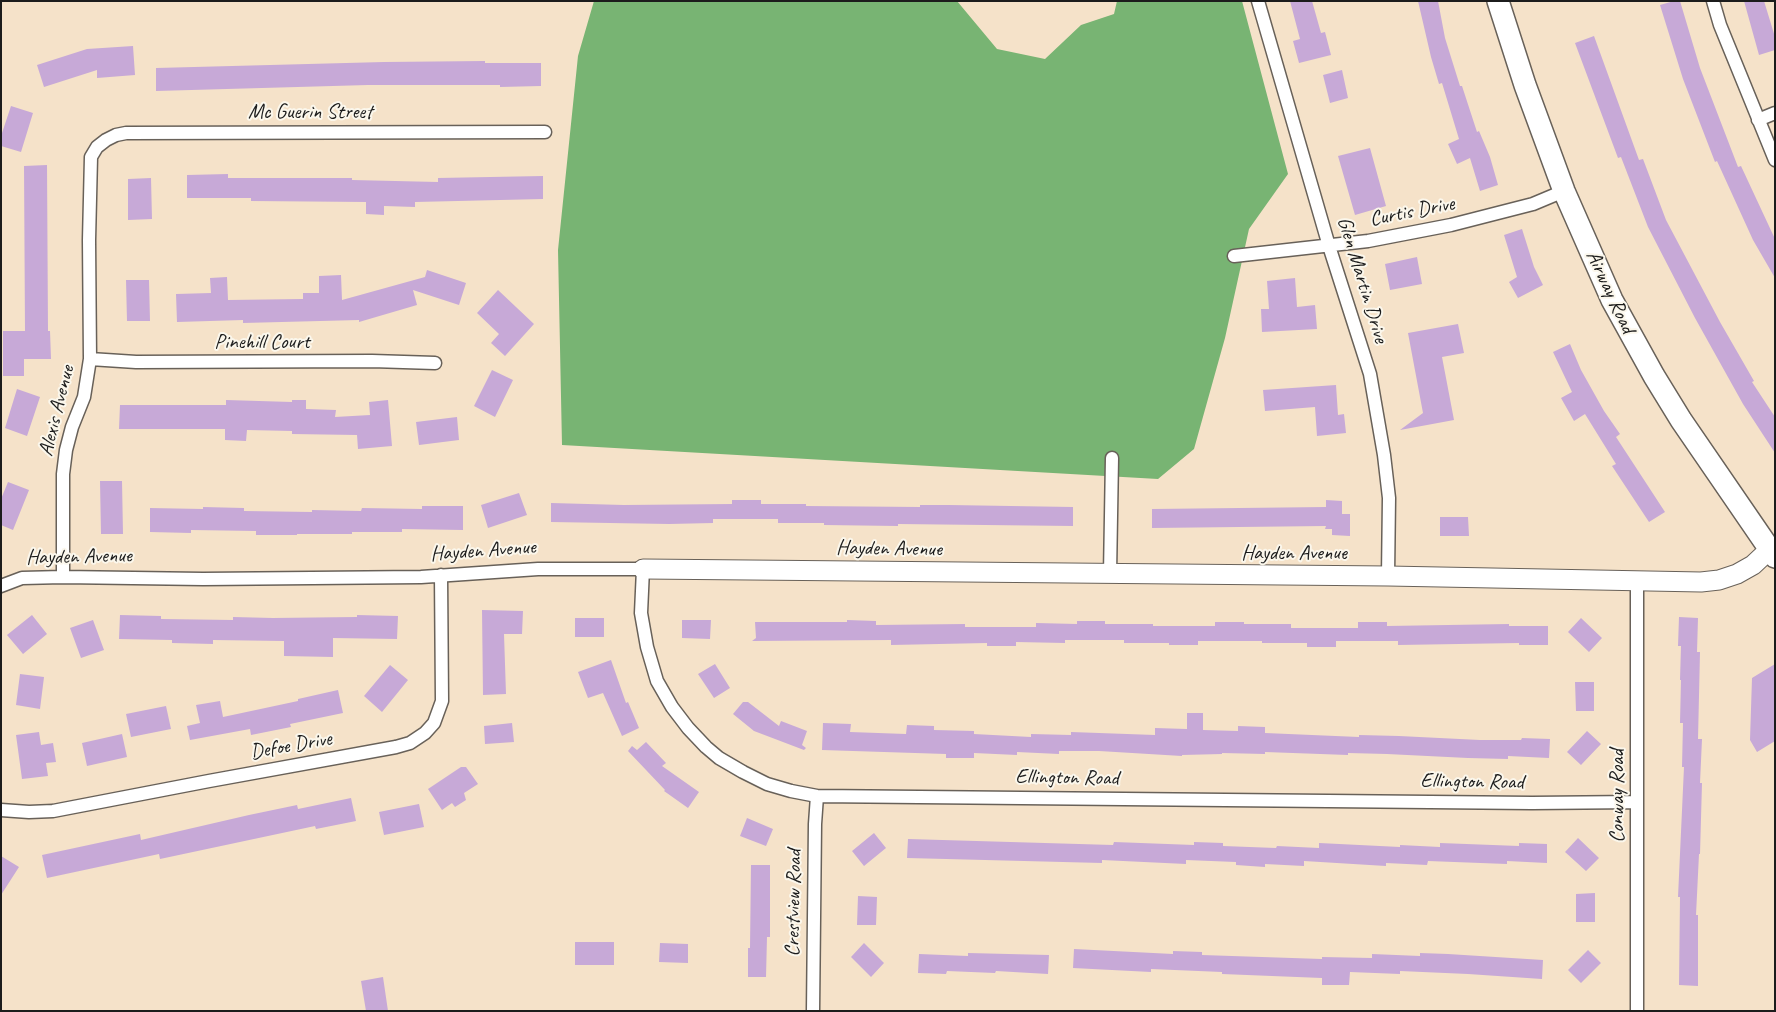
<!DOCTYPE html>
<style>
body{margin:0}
#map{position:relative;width:1776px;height:1012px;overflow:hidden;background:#f5e2c9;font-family:Caveat,sans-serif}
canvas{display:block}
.frame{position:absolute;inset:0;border:2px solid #1c1c1c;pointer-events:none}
</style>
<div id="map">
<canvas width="1776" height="1012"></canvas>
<div class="frame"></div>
</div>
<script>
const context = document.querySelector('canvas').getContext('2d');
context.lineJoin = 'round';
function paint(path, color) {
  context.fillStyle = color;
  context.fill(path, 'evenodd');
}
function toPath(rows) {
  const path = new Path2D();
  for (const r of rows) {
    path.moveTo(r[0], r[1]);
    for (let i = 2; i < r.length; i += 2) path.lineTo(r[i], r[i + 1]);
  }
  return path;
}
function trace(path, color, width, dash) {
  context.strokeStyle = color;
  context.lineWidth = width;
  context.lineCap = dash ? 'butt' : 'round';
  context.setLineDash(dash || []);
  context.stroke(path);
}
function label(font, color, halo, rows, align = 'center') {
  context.font = font + ' Caveat,sans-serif';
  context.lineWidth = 4;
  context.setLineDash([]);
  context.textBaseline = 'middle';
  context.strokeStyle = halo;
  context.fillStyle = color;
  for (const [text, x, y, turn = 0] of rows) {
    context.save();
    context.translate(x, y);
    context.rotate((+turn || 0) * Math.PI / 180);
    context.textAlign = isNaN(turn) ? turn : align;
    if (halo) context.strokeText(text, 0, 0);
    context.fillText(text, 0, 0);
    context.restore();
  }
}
const forest = toPath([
 [594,1,957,1,997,49,1045,59,1081,25,1114,14,1117,1,1242,1,1288,174,1249,229,1225,338,1194,449,1158,479,562,445,558,250,578,56]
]);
const building = toPath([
 [1290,1,1312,1,1321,33,1325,32,1331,55,1299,63,1293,41,1300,39],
 [1418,1,1438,1,1445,38,1460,86,1462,86,1477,132,1479,131,1490,157,1498,185,1480,191,1470,158,1457,164,1448,144,1459,139,1442,83,1439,84,1431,57],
 [1674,1,1680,1,1700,68,1738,167,1741,166,1775,239,1775,278,1753,240,1717,161,1715,162,1683,79,1660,5],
 [1744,1,1764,1,1775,37,1775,50,1759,55],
 [1594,36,1639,160,1643,159,1666,220,1720,322,1754,381,1752,382,1775,417,1775,453,1743,404,1695,318,1648,227,1621,157,1618,158,1575,43],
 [133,46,135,75,97,78,97,70,44,87,37,65,87,49],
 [485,61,485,63,541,63,541,86,500,87,500,85,368,85,156,91,156,68,384,62],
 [1342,70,1348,98,1330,103,1323,75],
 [11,106,33,113,21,152,1,146,1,136],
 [1370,148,1386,206,1355,215,1338,156],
 [47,165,48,331,50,331,51,359,24,359,24,376,3,376,3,331,25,331,24,166],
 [228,174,228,178,352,178,352,180,438,182,438,178,543,176,543,199,415,202,415,207,384,206,384,215,366,214,366,202,251,201,251,198,187,198,187,175],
 [151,178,152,219,128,220,128,179],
 [1522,229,1534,267,1543,285,1518,298,1509,282,1517,277,1504,235],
 [1417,257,1422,284,1390,290,1385,264],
 [427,270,466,283,459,305,413,290,417,305,359,322,359,320,243,323,243,320,177,322,176,294,211,293,210,278,227,277,228,300,303,299,303,293,319,293,319,276,341,275,342,300,425,277],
 [1295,278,1297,307,1315,305,1317,329,1262,332,1261,309,1269,309,1267,281],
 [126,280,149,280,150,321,127,321],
 [498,290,534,324,505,356,491,343,499,334,477,313],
 [1458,324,1464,353,1442,357,1454,420,1400,430,1423,413,1408,333],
 [1570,344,1581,370,1604,411,1620,434,1616,437,1665,512,1649,522,1612,466,1616,464,1585,414,1574,421,1561,398,1572,392,1553,352],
 [492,370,513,380,495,417,474,406],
 [1336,385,1338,415,1344,414,1346,433,1317,436,1315,407,1265,411,1263,390],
 [17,389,40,397,27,436,5,428],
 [226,400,292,402,292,400,306,400,306,409,336,410,335,417,370,415,369,402,388,400,392,446,358,449,357,435,292,434,292,431,247,430,246,441,225,440,225,429,119,429,120,405,226,405],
 [457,417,459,440,419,445,416,422],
 [100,481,122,481,123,534,101,534],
 [8,482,29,490,13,530,1,525,1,499],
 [519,493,527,515,488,528,481,505],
 [732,500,761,500,761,504,806,504,806,506,920,507,920,505,949,505,1073,507,1073,526,898,524,898,526,824,525,824,523,778,523,778,519,713,519,713,523,669,524,551,522,551,503,624,505,732,504],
 [1326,500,1342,501,1342,514,1350,514,1350,536,1332,535,1332,529,1325,529,1326,526,1152,528,1152,509,1326,507],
 [422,506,463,506,463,530,402,529,402,532,352,532,352,534,297,534,297,535,256,535,256,531,191,530,191,533,150,532,150,508,203,509,203,507,244,508,244,511,312,512,312,510,361,511,362,508,422,509],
 [1440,517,1468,517,1469,536,1440,536],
 [482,610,523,611,522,634,504,634,506,694,483,695],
 [32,615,47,634,23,654,7,635],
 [120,615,161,616,161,619,233,620,233,617,273,618,357,617,357,615,398,616,397,639,333,638,333,657,284,656,284,641,213,640,213,644,172,643,172,640,119,639],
 [1679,617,1698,618,1697,652,1700,652,1698,739,1702,739,1700,783,1702,783,1700,854,1699,854,1696,915,1698,915,1698,986,1679,985,1680,897,1678,897,1684,767,1682,767,1683,723,1680,723,1681,680,1680,680,1681,646,1678,646],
 [575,618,604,618,604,637,575,637],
 [1581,618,1602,638,1589,652,1568,632],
 [93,620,104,650,81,658,70,628],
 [682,620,711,620,710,639,682,638],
 [847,620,876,621,876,625,965,624,965,627,1036,627,1036,623,1077,624,1077,621,1105,621,1105,624,1153,624,1153,626,1215,626,1215,622,1244,622,1244,624,1291,624,1291,628,1358,628,1358,622,1387,622,1387,626,1509,624,1509,626,1548,626,1548,645,1519,645,1519,643,1398,645,1398,641,1336,641,1336,647,1307,647,1307,643,1262,643,1262,641,1198,641,1198,645,1169,645,1169,643,1124,643,1124,640,1065,640,1065,643,1016,642,1016,646,987,646,987,643,891,645,891,640,752,641,756,638,755,622,847,622],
 [611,660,626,703,628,702,639,728,622,736,603,693,588,698,578,672],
 [715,664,730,688,714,698,698,674],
 [1775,664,1775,741,1757,752,1750,740,1752,678],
 [390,665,408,680,382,712,364,696],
 [20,674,44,677,40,709,16,705],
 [1575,682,1594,682,1594,711,1576,711],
 [338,690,343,713,290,724,291,727,251,735,250,729,190,740,187,726,200,723,196,705,220,701,223,717,298,701,298,699],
 [743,702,748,702,779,726,781,721,807,731,802,745,806,748,804,750,754,731,733,714],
 [166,706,171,729,131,737,126,714],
 [1187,713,1203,713,1203,730,1238,731,1238,726,1265,727,1265,733,1359,737,1359,735,1399,736,1480,740,1521,740,1522,738,1550,739,1549,758,1508,756,1508,759,1468,758,1387,754,1348,753,1348,755,1265,752,1265,754,1222,753,1222,754,1182,755,1182,756,1099,751,1059,751,1059,754,1017,752,1017,755,974,753,974,758,946,758,946,754,822,750,823,723,851,724,850,732,906,734,907,725,934,726,934,730,974,731,974,734,1031,737,1031,734,1071,735,1071,732,1155,735,1155,728,1187,729],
 [512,723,514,742,485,744,484,726],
 [1587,731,1601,744,1581,765,1567,752],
 [39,732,41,745,53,743,56,762,46,763,48,776,22,779,16,735],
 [122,734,127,757,87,766,82,743],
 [646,742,666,763,662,766,699,792,688,808,664,791,665,790,628,751,632,746,637,750],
 [461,767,466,767,478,784,464,793,466,800,455,807,452,803,442,810,428,789],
 [351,798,356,821,316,829,315,826,160,859,159,854,47,878,42,855,140,834,141,840,249,815,297,805,298,809],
 [419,804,424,827,384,835,379,812],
 [747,818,773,829,766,846,740,836],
 [874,833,886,848,864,866,852,851],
 [1578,838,1599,858,1586,871,1565,852],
 [908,839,1113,845,1114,842,1194,845,1194,842,1223,843,1223,846,1276,848,1277,846,1319,848,1319,843,1400,847,1400,845,1440,847,1440,843,1519,846,1519,843,1547,844,1547,863,1507,861,1507,864,1428,861,1427,865,1386,863,1386,866,1304,861,1304,866,1265,864,1265,867,1236,865,1236,862,1186,860,1186,864,1102,860,1102,863,907,858],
 [1,856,19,867,1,895],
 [751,865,770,865,770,937,767,937,766,977,748,977,748,948,750,948],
 [1595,893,1595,922,1576,922,1576,894],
 [858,896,877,897,876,925,857,925],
 [575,942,614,942,614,965,575,965],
 [660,943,688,944,688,963,659,962],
 [864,943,884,963,871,977,851,957],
 [1074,949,1173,954,1173,951,1202,952,1202,955,1322,959,1322,957,1372,958,1372,954,1420,956,1420,953,1448,954,1543,960,1542,979,1468,974,1400,971,1400,974,1350,972,1349,985,1322,985,1322,978,1222,974,1222,972,1151,969,1151,972,1073,968],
 [1588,950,1601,963,1581,983,1568,970],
 [968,953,1049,955,1048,974,996,971,995,973,947,971,946,974,918,973,919,954,968,956],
 [383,977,388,1011,366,1011,361,981]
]);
const street = toPath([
 [1258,1,1329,246,1370,374,1384,455,1389,498,1388,576],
 [1713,1,1720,25,1775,160],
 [1758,120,1775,113],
 [1234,256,1368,241,1451,225,1533,204,1564,191],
 [90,359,136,362,372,361,435,363],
 [1110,574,1112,458],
 [63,577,63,474,66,450,72,427,84,397,90,359,89,240,91,157,97,147,106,140,116,135,126,133,545,132],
 [1,586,22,578,63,577,203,579,421,577,538,569,643,569,641,613,647,647,657,681,672,707,688,728,706,747,719,758,743,772,767,784,791,791,817,796,1532,803,1637,802],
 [1,810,29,812,53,811,209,781,396,747,410,743,425,733,434,723,442,701,441,575],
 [813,1011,815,824,817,796],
 [1637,1011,1637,581]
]);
const secondary = toPath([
 [643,569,1388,576,1701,582,1719,580,1737,574,1753,565,1769,550]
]);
const primary = toPath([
 [1498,1,1525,85,1564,191,1612,300,1654,376,1681,420,1775,557]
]);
const streetNames = [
 ["Mc Guerin Street",310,112],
 ["Curtis Drive",1412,212,-11],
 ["Glen Martin Drive",1362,280,73],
 ["Airway Road",1610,292,65],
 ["Pinehill Court",262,342],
 ["Alexis Avenue",57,411,-76],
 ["Hayden Avenue",889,549,1],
 ["Hayden Avenue",483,551,-4],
 ["Hayden Avenue",1294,553],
 ["Hayden Avenue",79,557,-1],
 ["Defoe Drive",291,746,-10],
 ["Ellington Road",1067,778,1],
 ["Ellington Road",1472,782,1],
 ["Conway Road",1617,796,-90],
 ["Crestview Road",794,903,-89]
];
paint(forest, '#78b473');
paint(building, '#c7a9d7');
trace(street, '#686159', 15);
trace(secondary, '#686159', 21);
trace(primary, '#686159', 24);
trace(street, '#fff', 12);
trace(secondary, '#fff', 19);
trace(primary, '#fff', 21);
label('21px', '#1c1c1c', '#fbf7ec', streetNames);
</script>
